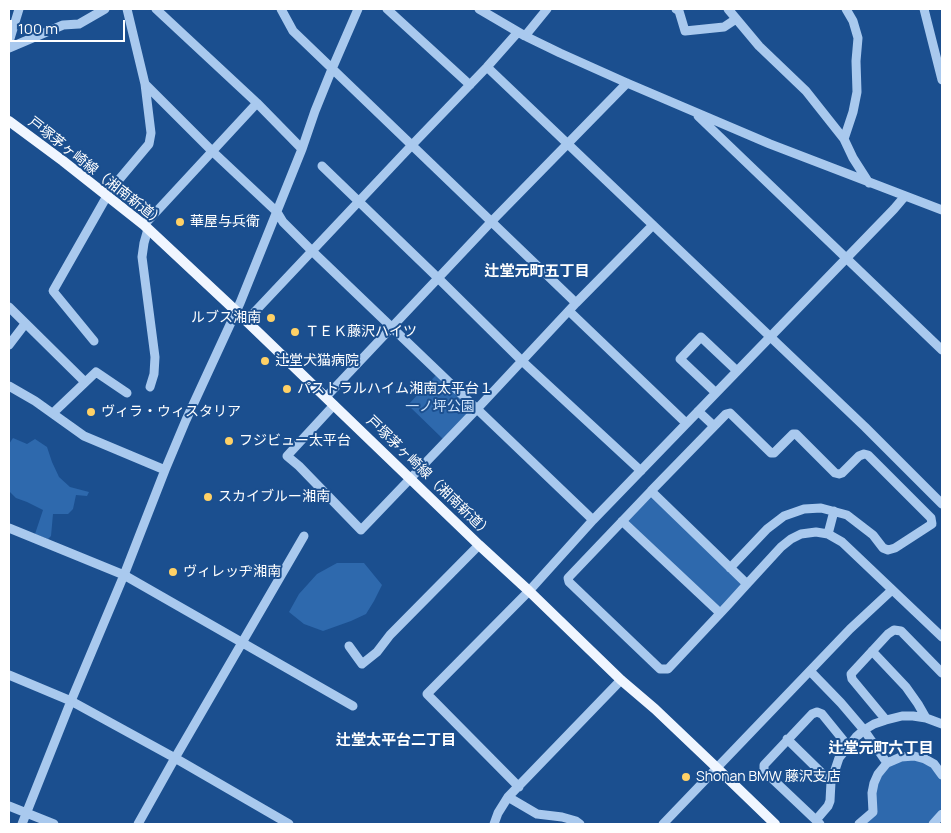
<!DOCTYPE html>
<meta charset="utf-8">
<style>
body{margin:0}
#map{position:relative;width:951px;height:833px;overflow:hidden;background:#1b4f8f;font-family:Manrope,sans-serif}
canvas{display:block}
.frame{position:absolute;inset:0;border:10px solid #fff;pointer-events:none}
.scale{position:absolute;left:10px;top:20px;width:115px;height:22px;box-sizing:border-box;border:2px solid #fff;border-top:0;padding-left:6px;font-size:15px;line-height:18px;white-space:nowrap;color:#fff;-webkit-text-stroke:4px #1b4f8f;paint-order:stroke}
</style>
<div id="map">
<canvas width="951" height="833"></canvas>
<div class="frame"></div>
<div class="scale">100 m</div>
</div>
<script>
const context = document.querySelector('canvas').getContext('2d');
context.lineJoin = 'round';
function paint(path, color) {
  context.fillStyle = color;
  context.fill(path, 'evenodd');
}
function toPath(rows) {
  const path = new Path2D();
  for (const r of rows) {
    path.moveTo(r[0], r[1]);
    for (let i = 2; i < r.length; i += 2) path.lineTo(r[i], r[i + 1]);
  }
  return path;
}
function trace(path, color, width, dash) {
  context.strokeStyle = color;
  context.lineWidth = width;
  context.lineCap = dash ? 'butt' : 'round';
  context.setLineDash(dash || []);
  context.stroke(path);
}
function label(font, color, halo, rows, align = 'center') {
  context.font = font + ' Manrope,"Noto Sans JP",sans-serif';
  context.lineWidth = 4;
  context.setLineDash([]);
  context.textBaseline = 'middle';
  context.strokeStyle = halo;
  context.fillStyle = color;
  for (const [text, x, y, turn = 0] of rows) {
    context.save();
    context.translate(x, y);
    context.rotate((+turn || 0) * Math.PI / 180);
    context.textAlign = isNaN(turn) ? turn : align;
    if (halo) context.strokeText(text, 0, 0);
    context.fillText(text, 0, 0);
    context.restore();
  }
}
const green = toPath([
 [437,374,473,409,443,439,408,405],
 [13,438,27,444,35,439,47,447,52,462,59,477,70,487,89,492,87,496,76,495,73,509,68,514,53,514,51,536,48,539,35,534,43,510,27,502,16,498,9,491,9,444],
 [651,491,747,584,720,613,622,521],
 [337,563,364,563,382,585,374,601,366,614,351,621,323,631,304,624,289,612,299,594,317,574],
 [908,758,925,762,937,773,942,781,942,807,938,813,927,824,865,824,875,786,887,767]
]);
const minor = toPath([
 [156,9,257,103,302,149],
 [281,9,293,31,576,303],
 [387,9,470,85],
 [479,9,525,36,560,53,627,83,770,144,942,210],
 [676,9,679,11,685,31,724,27,736,19],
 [728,9,759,46,806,91,844,139,853,158,869,183],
 [924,9,942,80],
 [525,36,547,9],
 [9,42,19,9],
 [9,48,63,25,79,24,105,9],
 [487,67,865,427,942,504],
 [145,84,212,151,277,212,283,222,312,251,593,520],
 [698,116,942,350],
 [844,139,853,112,857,92,856,61,858,38,853,21,846,9],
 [322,166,438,278,522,361,641,471],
 [106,195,149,144,151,133,145,84,127,9],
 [144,225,257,103],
 [148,229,144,243,142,257,155,357,154,374,150,387],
 [9,307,85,382],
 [569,311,686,423],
 [246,321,412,145,487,67,518,32],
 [94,341,53,291,107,196],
 [9,345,25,324],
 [9,386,35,401,84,436,165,470],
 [716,393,680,359,701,337,737,371],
 [326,397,491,222,627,83],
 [334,405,287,456,299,466,361,530,477,409,576,303,653,225],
 [698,411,714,426],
 [53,413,96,372,127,393],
 [651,491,726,414,730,413,771,453,774,453,793,434,796,434,835,473,839,474,842,473,859,456,864,454,868,455,931,518,932,524,895,548,888,550,883,548,873,535,847,515,821,508,804,509,784,516,767,529,730,568],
 [622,521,720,613],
 [9,528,124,575,353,706],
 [828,534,834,511],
 [747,584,651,491,568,578,569,582,660,669,668,669,727,606,747,584,781,547,791,539,801,534,816,532,828,534,842,542,942,637],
 [349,646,362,664,377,652,390,635,479,545],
 [872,651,906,687,918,704,926,718],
 [810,671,841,703,864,730,887,763],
 [9,675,71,701,175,758,289,824],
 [886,720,852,679,851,674,888,634,894,630,901,631,942,673],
 [787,739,831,782],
 [519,787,427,694,529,591,593,520,894,209,905,196],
 [508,797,537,814,562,817,576,821,580,824],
 [9,806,54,824],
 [816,820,828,806,830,801,831,782,839,758,856,737,864,730,874,724,886,720,902,716,913,716,926,718,942,724],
 [22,824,71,701,124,575,165,470,186,420,240,303,302,149,315,111,332,69,358,9],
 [138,824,175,758,304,536],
 [494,824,498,813,508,797,621,680],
 [663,824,850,629,892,590],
 [820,824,764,771,764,765,812,714,817,712,822,714,848,746],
 [859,824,873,812,872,793,874,783,878,774,887,763,901,757,914,756,925,759,934,764,942,775],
 [933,824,942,814]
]);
const major = toPath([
 [9,121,63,161,144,225,236,311,479,545,529,591,621,680,655,709,717,768,775,824]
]);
const markers = [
 [180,222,5,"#ffd166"],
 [271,318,5,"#ffd166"],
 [295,332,5,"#ffd166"],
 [265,361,5,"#ffd166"],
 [287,389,5,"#ffd166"],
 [91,412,5,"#ffd166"],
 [229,441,5,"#ffd166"],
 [208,497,5,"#ffd166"],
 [173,572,5,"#ffd166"],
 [686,777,5,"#ffd166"]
];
const streetNames = [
 ["戸塚茅ヶ崎線（湘南新道）",96,172,38],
 ["戸塚茅ヶ崎線（湘南新道）",429,477,44]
];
const poiNames = [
 ["華屋与兵衛",190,222],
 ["ルブス湘南",261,318,"right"],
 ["ＴＥＫ藤沢ハイツ",305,332],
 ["辻堂犬猫病院",275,361],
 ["パストラルハイム湘南太平台１",297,389],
 ["ヴィラ・ウィスタリア",101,412],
 ["フジビュー太平台",239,441],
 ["スカイブルー湘南",218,497],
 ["ヴィレッヂ湘南",183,572],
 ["Shonan BMW 藤沢支店",696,777]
];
const parkNames = [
 ["一ノ坪公園",440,407]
];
const neighbourhoodNames = [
 ["辻堂元町五丁目",537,272],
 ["辻堂太平台二丁目",396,741],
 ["辻堂元町六丁目",881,749]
];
paint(green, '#2e69ad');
trace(minor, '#a9c9ee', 9);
trace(major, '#f0f6ff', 10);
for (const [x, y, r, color] of markers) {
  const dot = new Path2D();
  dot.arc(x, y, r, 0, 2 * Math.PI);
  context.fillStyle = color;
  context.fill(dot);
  trace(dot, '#1b4f8f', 2);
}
label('14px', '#fff', '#1b4f8f', streetNames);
label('14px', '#fff', '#1b4f8f', poiNames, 'left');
label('14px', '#cfe3fa', '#1b4f8f', parkNames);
label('bold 15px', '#fff', '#1b4f8f', neighbourhoodNames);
</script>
